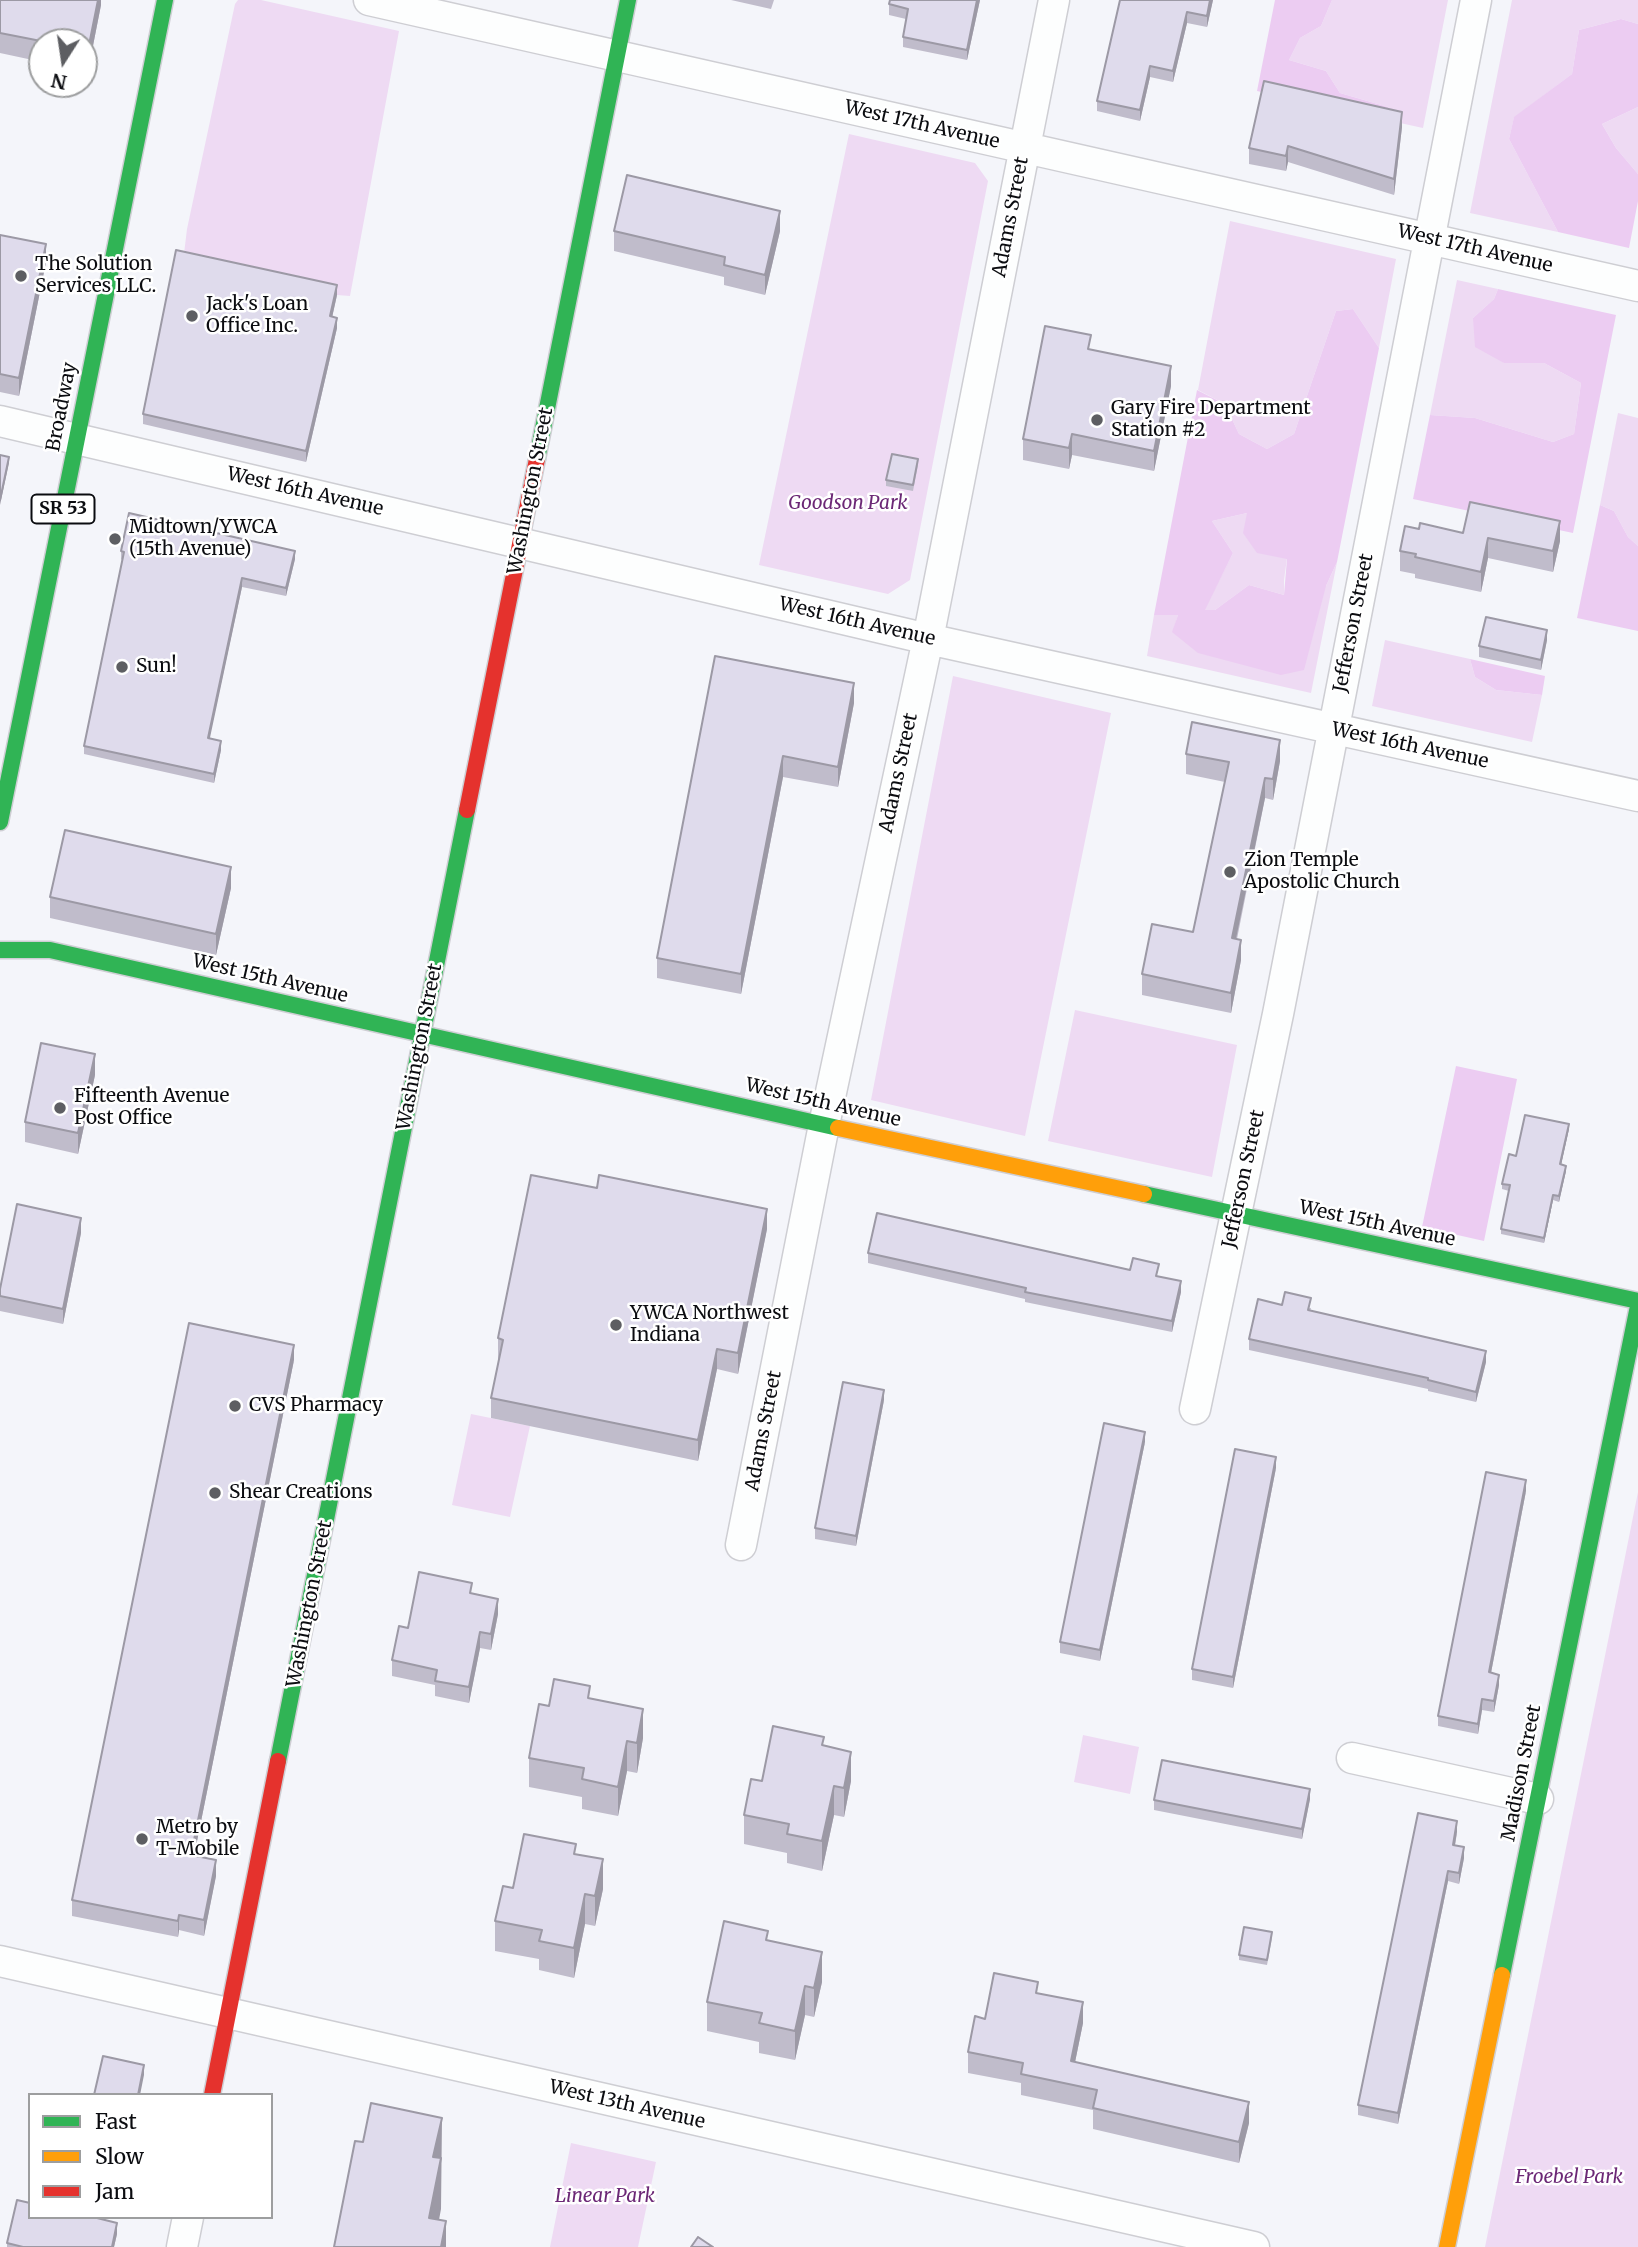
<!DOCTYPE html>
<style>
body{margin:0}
#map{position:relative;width:1638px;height:2247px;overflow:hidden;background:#f4f5fa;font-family:Merriweather,serif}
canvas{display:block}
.legend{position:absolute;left:28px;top:2093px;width:245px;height:126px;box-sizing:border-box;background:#fff;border:2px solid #9d9e9f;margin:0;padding:9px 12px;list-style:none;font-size:21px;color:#0b0c10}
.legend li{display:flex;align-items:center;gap:14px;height:35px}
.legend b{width:35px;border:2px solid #9d9e9f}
.north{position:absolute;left:28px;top:28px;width:70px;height:70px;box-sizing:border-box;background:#fff;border:2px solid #9d9e9f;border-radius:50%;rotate:192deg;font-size:19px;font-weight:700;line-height:28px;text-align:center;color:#0b0c10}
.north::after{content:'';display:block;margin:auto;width:24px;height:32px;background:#5d5e62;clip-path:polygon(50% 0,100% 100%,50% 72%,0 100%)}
</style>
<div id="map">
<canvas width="1638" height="2247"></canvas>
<ul class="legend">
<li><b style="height:9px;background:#30b455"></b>Fast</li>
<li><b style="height:9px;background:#ff9f0a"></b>Slow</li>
<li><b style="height:9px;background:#e5322d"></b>Jam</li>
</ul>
<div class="north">N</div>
</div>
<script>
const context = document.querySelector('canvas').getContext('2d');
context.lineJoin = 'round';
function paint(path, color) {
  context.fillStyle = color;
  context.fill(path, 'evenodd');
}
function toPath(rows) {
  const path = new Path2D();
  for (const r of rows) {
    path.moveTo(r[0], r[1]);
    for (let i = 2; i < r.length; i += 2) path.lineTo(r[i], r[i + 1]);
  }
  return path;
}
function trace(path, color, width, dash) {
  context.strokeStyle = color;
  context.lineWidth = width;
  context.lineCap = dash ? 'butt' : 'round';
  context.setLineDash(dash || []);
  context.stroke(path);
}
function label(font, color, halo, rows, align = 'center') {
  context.font = font + ' Merriweather,serif';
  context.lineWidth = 5;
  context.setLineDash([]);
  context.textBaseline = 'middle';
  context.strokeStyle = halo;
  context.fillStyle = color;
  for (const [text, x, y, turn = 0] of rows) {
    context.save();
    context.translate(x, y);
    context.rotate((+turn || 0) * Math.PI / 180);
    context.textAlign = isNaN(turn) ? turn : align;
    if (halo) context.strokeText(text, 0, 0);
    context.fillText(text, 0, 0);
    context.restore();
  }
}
const green = toPath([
 [238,0,261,0,399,31,350,296,337,295,183,262,187,229,235,4],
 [1332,0,1448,0,1423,128,1391,121,1388,107,1340,93,1326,71,1289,60,1300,38,1321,26],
 [1512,0,1638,0,1638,24,1621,19,1579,30,1572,74,1514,118,1509,139,1558,232,1470,213],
 [1638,107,1638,174,1616,148,1602,124],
 [849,134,975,163,988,181,910,580,888,594,759,565],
 [1230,221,1396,259,1379,348,1353,309,1336,311,1294,434,1267,449,1239,434,1225,404,1198,390],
 [1457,280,1498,289,1494,299,1473,318,1504,363,1544,363,1581,383,1574,434,1553,442,1475,418,1430,415],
 [1618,413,1638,418,1638,546,1628,537,1614,511,1600,505],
 [1247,513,1287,558,1284,580,1284,595,1249,585,1215,610,1204,610,1233,553,1212,521],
 [1337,562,1311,693,1147,656,1154,615,1178,615,1173,632,1326,586],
 [1385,640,1470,659,1475,677,1496,690,1542,695,1532,742,1372,706],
 [953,676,1111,713,1025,1136,871,1100],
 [1075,1010,1237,1045,1212,1177,1048,1141],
 [471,1414,530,1426,510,1517,452,1505],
 [1638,1492,1638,2247,1485,2247,1623,1567],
 [1083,1735,1139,1747,1130,1794,1074,1782],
 [571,2143,656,2162,638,2247,550,2247]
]);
const forest = toPath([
 [1275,0,1332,0,1321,26,1300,38,1289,60,1326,71,1340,93,1388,107,1391,121,1257,91],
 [1621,19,1638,24,1638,107,1602,124,1616,148,1638,174,1638,201,1629,248,1558,232,1509,139,1514,117,1572,74,1579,30],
 [1498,289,1616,315,1573,533,1413,499,1430,415,1475,418,1553,442,1574,434,1581,383,1544,363,1504,363,1475,347,1473,318,1494,299],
 [1353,309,1379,348,1337,562,1326,586,1304,670,1281,675,1198,653,1172,632,1178,615,1154,615,1197,390,1225,404,1239,434,1267,449,1294,434,1336,311],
 [1247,513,1243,533,1257,553,1287,559,1284,595,1249,585,1215,610,1205,610,1233,553,1212,521],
 [1600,505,1614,511,1628,537,1638,546,1638,631,1577,618],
 [1470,659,1545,676,1542,695,1496,690,1475,677],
 [1456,1066,1517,1079,1484,1241,1422,1227]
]);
const street = toPath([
 [369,0,1638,286],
 [0,421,928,639,1638,796],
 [1195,1409,1278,1014,1476,0],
 [741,1545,824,1125,928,639,1054,0],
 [1352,1758,1538,1799],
 [0,1961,1254,2247],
 [182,2247,188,2217]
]);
const fast = toPath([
 [537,459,628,0],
 [0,822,165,0],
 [0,950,50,950,838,1128],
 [1144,1194,1638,1301],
 [278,1761,467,810],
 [1502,1975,1638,1306]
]);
const slow = toPath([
 [838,1128,1144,1194],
 [1447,2247,1502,1975]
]);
const jam = toPath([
 [467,810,537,459],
 [212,2095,278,1761]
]);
const wall = toPath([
 [0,0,101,0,101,5,88,71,84,70,84,42,42,42,42,62,0,53],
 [731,0,774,0,771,9],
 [980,0,967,60,903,47,903,37,906,19,889,15,889,4],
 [1120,0,1213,0,1207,27,1187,23,1173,82,1150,77,1140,121,1097,111,1097,101],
 [1402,127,1394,195,1288,162,1286,171,1249,164,1249,148],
 [614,231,780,231,765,295,724,285,724,277,614,251],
 [0,235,46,262,19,396,0,392],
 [337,295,332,317,337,328,306,462,143,424,143,414],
 [1091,350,1171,386,1154,471,1072,455,1069,469,1023,460,1023,439],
 [918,465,913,491,886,486,886,480],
 [1419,529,1463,533,1560,541,1553,572,1488,558,1481,592,1415,578,1415,574,1400,571,1400,551],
 [121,551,295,559,286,596,242,587,209,739,221,750,214,783,84,754,84,746,122,560,121,559],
 [1547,640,1541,670,1479,657,1479,646],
 [715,656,854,703,838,787,783,777,741,994,657,978,657,958],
 [1186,754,1280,761,1273,800,1265,798,1237,939,1241,960,1231,1013,1142,995,1142,974,1193,932,1225,782,1186,774],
 [231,888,216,955,50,918,50,897],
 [95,1075,78,1154,25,1142,25,1122],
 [1569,1129,1561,1165,1566,1171,1559,1202,1553,1200,1544,1243,1501,1234,1501,1229,1509,1191,1502,1189,1502,1184,1516,1156],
 [767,1229,738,1374,717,1369,698,1461,491,1418,491,1398,499,1359,498,1359,498,1338],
 [81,1233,63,1324,0,1311,0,1296],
 [868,1253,1158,1276,1181,1292,1172,1332,1025,1302,1025,1299,868,1263],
 [1282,1305,1311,1308,1310,1311,1486,1362,1476,1402,1428,1391,1428,1389,1249,1350,1249,1339],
 [294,1360,194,1856,216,1876,204,1936,179,1930,178,1937,72,1916,72,1900],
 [884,1400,856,1546,815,1539,815,1528],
 [1145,1442,1100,1661,1060,1653,1060,1642],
 [1276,1468,1233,1688,1192,1680,1192,1669],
 [1526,1491,1491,1673,1499,1685,1494,1712,1482,1710,1478,1734,1438,1726,1438,1716],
 [472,1594,498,1614,491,1650,480,1648,469,1703,435,1696,435,1685,392,1676,392,1660,408,1628],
 [590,1698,643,1738,637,1773,627,1771,618,1816,582,1809,582,1797,529,1787,529,1758,549,1706],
 [824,1746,851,1781,844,1817,834,1815,822,1871,787,1863,787,1853,744,1844,744,1815,762,1781],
 [1310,1799,1302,1839,1154,1810,1154,1800],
 [1457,1832,1455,1846,1464,1858,1459,1884,1448,1881,1398,2124,1358,2115,1358,2105],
 [576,1854,603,1889,595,1926,585,1924,574,1978,539,1970,539,1959,495,1951,495,1921,513,1888],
 [1272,1938,1267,1965,1239,1960,1239,1955],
 [768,1941,822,1982,814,2017,805,2015,795,2060,759,2053,759,2042,707,2031,707,2002],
 [1038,1993,1083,2023,1075,2062,1249,2123,1239,2163,1093,2129,1093,2110,1021,2095,1021,2083,968,2073,968,2052,985,2019],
 [117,2234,114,2247,7,2247,7,2243]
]);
const shadedWall = toPath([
 [98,0,101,0,101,5,88,71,88,50],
 [977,0,980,0,967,60,967,50],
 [1210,0,1213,0,1207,27,1207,16],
 [1187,12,1187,23,1173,82,1173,71],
 [1150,66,1150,77,1140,121,1140,110],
 [1402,112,1402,127,1394,195,1394,179],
 [1288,146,1288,162,1286,171,1286,156],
 [780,211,780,231,765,295,765,275],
 [46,244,46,262,19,396,19,378],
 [337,285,337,295,330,327,330,316],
 [337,318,337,328,306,462,306,451],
 [1171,366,1171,386,1154,471,1154,451],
 [1072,434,1072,455,1069,469,1069,448],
 [9,457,9,463,0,505,0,500],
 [1560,521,1560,541,1553,572,1553,551],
 [1488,538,1488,558,1481,592,1481,572],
 [295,551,295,559,286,596,286,588],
 [242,578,242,587,208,747,208,738],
 [1547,630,1547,640,1541,670,1541,660],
 [854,683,854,703,838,787,838,767],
 [1280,740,1280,761,1273,800,1273,779],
 [221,741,221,750,214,783,214,774],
 [783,756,783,777,741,994,741,974],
 [1265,778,1265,798,1232,958,1232,938],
 [231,867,231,888,216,955,216,934],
 [1241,940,1241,960,1231,1013,1231,993],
 [95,1054,95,1075,78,1154,78,1133],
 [1569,1124,1569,1129,1560,1170,1560,1164],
 [1566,1166,1566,1171,1559,1202,1559,1196],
 [1553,1195,1553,1200,1544,1243,1544,1238],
 [767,1209,767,1229,738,1374,738,1353],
 [81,1218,81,1233,63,1324,63,1309],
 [1181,1281,1181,1292,1172,1332,1172,1321],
 [294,1345,294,1360,191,1871,191,1855],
 [717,1349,717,1369,698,1461,698,1440],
 [1486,1351,1486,1362,1476,1402,1476,1392],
 [884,1390,884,1400,856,1546,856,1536],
 [1145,1432,1145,1442,1100,1661,1100,1650],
 [1276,1457,1276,1468,1233,1688,1233,1677],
 [1526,1480,1526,1491,1489,1683,1489,1672],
 [498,1599,498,1614,491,1650,491,1634],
 [480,1632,480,1648,469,1703,469,1687],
 [1499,1675,1499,1685,1494,1712,1494,1701],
 [1482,1699,1482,1710,1478,1734,1478,1724],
 [643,1709,643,1738,637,1773,637,1743],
 [627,1741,627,1771,618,1816,618,1787],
 [851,1752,851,1781,844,1817,844,1788],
 [834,1786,834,1815,822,1871,822,1841],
 [1310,1789,1310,1799,1302,1839,1302,1829],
 [1457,1821,1457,1832,1453,1856,1453,1845],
 [1464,1847,1464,1858,1459,1884,1459,1873],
 [603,1859,603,1889,595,1926,595,1896],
 [216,1860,216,1876,204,1936,204,1920],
 [1448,1871,1448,1881,1398,2124,1398,2113],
 [585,1894,585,1924,574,1978,574,1948],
 [179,1915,179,1930,178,1937,178,1921],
 [822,1952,822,1982,814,2017,814,1988],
 [805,1986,805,2015,795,2060,795,2031],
 [1083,2002,1083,2023,1071,2082,1071,2061],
 [144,2065,144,2075,140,2095,138,2095],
 [1249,2102,1249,2123,1239,2163,1239,2142],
 [442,2118,441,2209,434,2247,429,2218,433,2157],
 [446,2221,446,2247,441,2247],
 [117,2223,117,2234,114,2247,112,2247]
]);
const building = toPath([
 [0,0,98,0,88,50,84,50,84,42,46,42,0,33,0,0],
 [890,0,977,0,967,50,903,37,908,9,889,4,890,0],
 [1120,0,1210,0,1207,16,1187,12,1173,71,1150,66,1140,110,1097,101,1120,0],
 [1264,81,1402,112,1394,179,1288,146,1286,156,1249,148,1264,81],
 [627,175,780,211,765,275,724,265,725,257,614,231,627,175],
 [0,235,46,244,19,378,0,374,0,235],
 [176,250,337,285,330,316,337,318,306,451,143,414,176,250],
 [1045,326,1091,335,1088,349,1171,366,1154,451,1072,434,1069,448,1023,439,1045,326],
 [892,454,918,459,913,485,886,480,892,454],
 [0,455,9,457,0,500,0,455],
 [1470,502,1560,521,1553,551,1488,538,1481,572,1415,557,1416,554,1400,551,1405,526,1419,529,1420,523,1463,533,1470,502],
 [129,513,295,551,286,588,242,578,208,738,221,741,214,774,84,746,124,552,121,551,129,513],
 [1486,617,1547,630,1541,660,1479,646,1486,617],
 [715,656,854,683,838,767,783,756,741,974,657,958,715,656],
 [1192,722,1280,740,1273,779,1265,778,1232,938,1241,940,1231,993,1142,974,1152,924,1193,932,1229,762,1186,754,1192,722],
 [65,830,231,867,216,934,50,897,65,830],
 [41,1043,95,1054,78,1133,25,1122,41,1043],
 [1525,1115,1569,1124,1560,1164,1566,1166,1559,1196,1553,1195,1544,1238,1501,1229,1510,1185,1502,1184,1509,1154,1516,1156,1525,1115],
 [531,1175,597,1188,599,1175,767,1209,738,1353,717,1349,698,1440,491,1398,503,1340,498,1338,531,1175],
 [17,1204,81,1218,63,1309,0,1296,0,1289,17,1204],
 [877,1213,1130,1270,1133,1258,1159,1264,1156,1276,1181,1281,1172,1321,1025,1292,1026,1288,868,1253,877,1213],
 [1285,1292,1311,1298,1308,1310,1486,1351,1476,1392,1428,1380,1428,1378,1249,1339,1258,1299,1282,1305,1285,1292],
 [189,1323,294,1345,191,1855,216,1860,204,1920,179,1915,178,1921,72,1900,189,1323],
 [843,1382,884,1390,856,1536,815,1528,843,1382],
 [1104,1423,1145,1432,1100,1650,1060,1642,1104,1423],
 [1235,1449,1276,1457,1233,1677,1192,1669,1235,1449],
 [1486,1472,1526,1480,1489,1672,1499,1675,1494,1701,1482,1699,1478,1724,1438,1716,1486,1472],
 [419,1572,472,1583,470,1593,498,1599,491,1634,480,1632,469,1687,435,1681,437,1670,392,1660,399,1626,408,1628,419,1572],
 [554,1679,590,1686,588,1698,643,1709,637,1743,627,1741,618,1787,582,1779,584,1768,529,1758,539,1704,549,1706,554,1679],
 [773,1726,824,1737,822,1745,851,1752,844,1788,834,1786,822,1841,787,1834,789,1824,744,1815,751,1779,762,1781,773,1726],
 [1162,1760,1310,1789,1302,1829,1154,1800,1162,1760],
 [1418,1813,1457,1821,1453,1845,1464,1847,1459,1873,1448,1871,1398,2113,1358,2105,1418,1813],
 [524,1834,576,1844,574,1854,603,1859,595,1896,585,1894,574,1948,539,1941,542,1930,495,1921,503,1886,513,1888,524,1834],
 [724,1921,768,1931,766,1940,822,1952,814,1988,805,1986,795,2031,759,2023,762,2013,707,2002,724,1921],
 [1244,1927,1272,1932,1267,1960,1239,1955,1244,1927],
 [994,1973,1038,1982,1036,1993,1083,2002,1071,2061,1249,2102,1239,2142,1093,2108,1097,2090,1021,2074,1023,2063,968,2052,975,2016,985,2019,994,1973],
 [103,2056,144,2065,138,2095,94,2095,103,2056],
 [371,2103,442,2118,433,2157,441,2158,429,2218,446,2221,441,2247,334,2247,355,2141,363,2142,371,2103],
 [17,2200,30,2203,30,2217,93,2217,117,2223,112,2247,23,2247,7,2243,17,2200],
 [698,2237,713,2247,691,2247,698,2237]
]);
const markers = [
 [21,276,7,"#5d5e62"],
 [192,316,7,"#5d5e62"],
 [1097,420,7,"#5d5e62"],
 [115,539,7,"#5d5e62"],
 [122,667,7,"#5d5e62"],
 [1230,872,7,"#5d5e62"],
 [60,1108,7,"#5d5e62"],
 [616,1325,7,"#5d5e62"],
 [235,1406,7,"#5d5e62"],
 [215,1493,7,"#5d5e62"],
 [142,1839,7,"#5d5e62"]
];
const shields = [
 [63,509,63]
];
const shieldNames = [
 ["SR 53",63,509]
];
const streetNames = [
 ["West 17th Avenue",922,125,13],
 ["Adams Street",1011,217,-79],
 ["West 17th Avenue",1475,249,13],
 ["Broadway",62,407,-79],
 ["Washington Street",531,491,-79],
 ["West 16th Avenue",305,492,13],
 ["West 16th Avenue",857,622,13],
 ["Jefferson Street",1354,623,-79],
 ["West 16th Avenue",1410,746,12],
 ["Adams Street",899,773,-78],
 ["West 15th Avenue",270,979,13],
 ["Washington Street",420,1047,-79],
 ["West 15th Avenue",823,1103,13],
 ["Jefferson Street",1244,1179,-78],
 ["West 15th Avenue",1377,1224,12],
 ["Adams Street",764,1431,-79],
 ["Washington Street",310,1604,-79],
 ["Madison Street",1522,1773,-79],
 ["West 13th Avenue",627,2105,13]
];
const poiNames = [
 ["The Solution",35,265],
 ["Services LLC.",35,287],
 ["Jack's Loan",206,305],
 ["Office Inc.",206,327],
 ["Gary Fire Department",1111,409],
 ["Station #2",1111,431],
 ["Midtown/YWCA",129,528],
 ["(15th Avenue)",129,550],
 ["Sun!",136,667],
 ["Zion Temple",1244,861],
 ["Apostolic Church",1244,883],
 ["Fifteenth Avenue",74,1097],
 ["Post Office",74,1119],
 ["YWCA Northwest",630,1314],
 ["Indiana",630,1336],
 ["CVS Pharmacy",249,1406],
 ["Shear Creations",229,1493],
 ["Metro by",156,1828],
 ["T-Mobile",156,1850]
];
const parkNames = [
 ["Goodson Park",848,504],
 ["Froebel Park",1569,2178],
 ["Linear Park",605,2197]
];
paint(green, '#eedaf3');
paint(forest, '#ecccf2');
trace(street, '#ceced3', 33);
trace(fast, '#ceced3', 19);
trace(slow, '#ceced3', 19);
trace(jam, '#ceced3', 19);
trace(street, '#fdfefe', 30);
trace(fast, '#30b455', 16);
trace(slow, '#ff9f0a', 16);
trace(jam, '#e5322d', 16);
paint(wall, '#c0bccb');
paint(shadedWall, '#9c99a5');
paint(building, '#dfdbec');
trace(building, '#9c99a5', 2);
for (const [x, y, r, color] of markers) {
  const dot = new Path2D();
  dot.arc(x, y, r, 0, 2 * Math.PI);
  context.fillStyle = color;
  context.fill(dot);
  trace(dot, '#fff', 2.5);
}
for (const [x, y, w] of shields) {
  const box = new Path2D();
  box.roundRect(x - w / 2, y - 14.5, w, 29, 5);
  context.fillStyle = '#fff';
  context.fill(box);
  trace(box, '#0b0c10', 2);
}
label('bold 18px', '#0b0c10', null, shieldNames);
label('19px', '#0b0c10', '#fff', streetNames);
label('19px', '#0b0c10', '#fff', poiNames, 'left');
label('italic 19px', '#6c2876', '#fff', parkNames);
</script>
